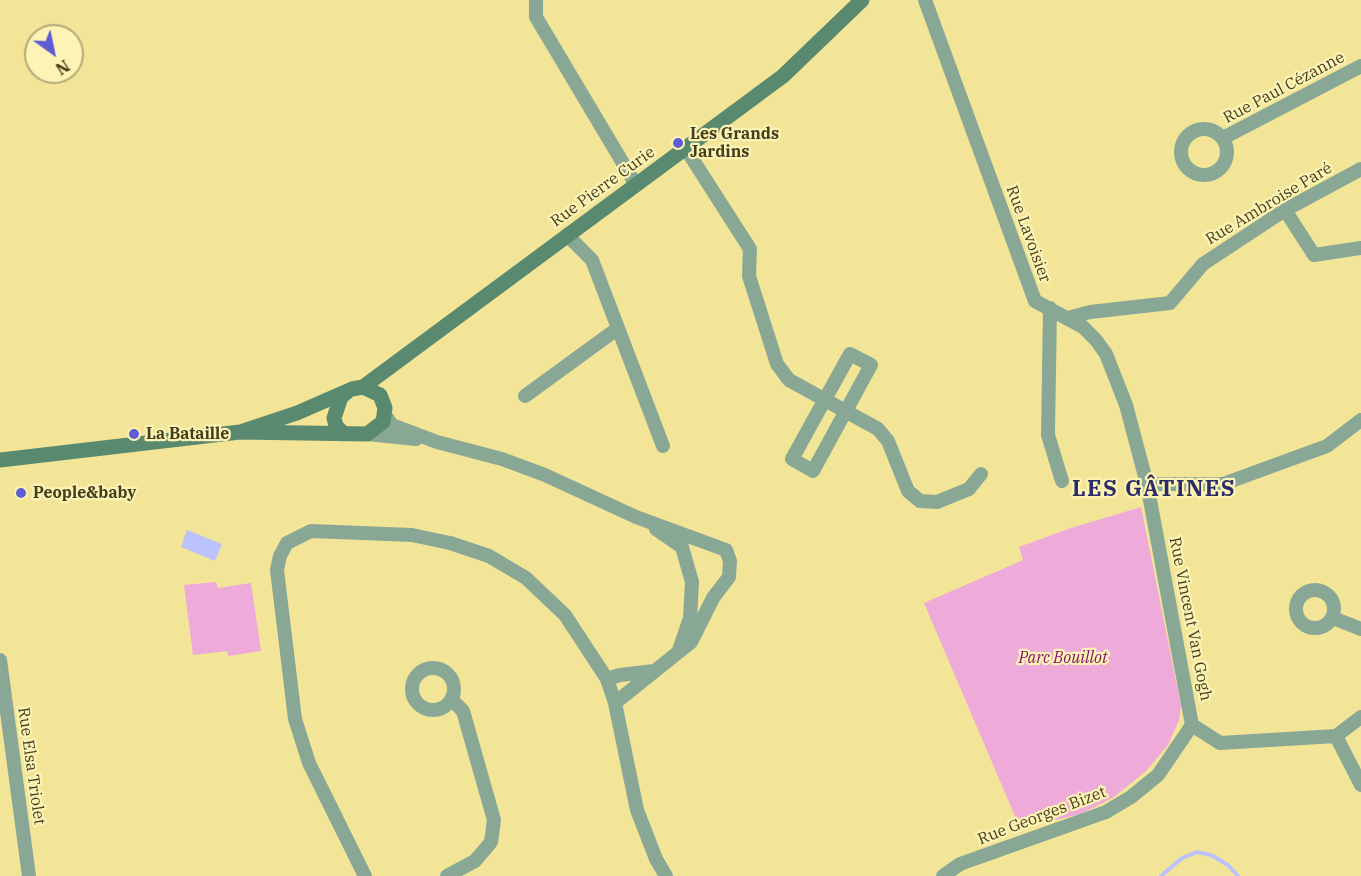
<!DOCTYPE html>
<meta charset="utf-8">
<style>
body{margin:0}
#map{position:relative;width:1361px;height:876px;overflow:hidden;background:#f3e598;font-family:"IBM Plex Serif",serif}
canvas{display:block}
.north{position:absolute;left:24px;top:24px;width:60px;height:60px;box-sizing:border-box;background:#fdf3b5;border:2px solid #b3aa78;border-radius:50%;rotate:147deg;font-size:16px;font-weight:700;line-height:24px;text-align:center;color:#433d1d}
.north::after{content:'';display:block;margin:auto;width:21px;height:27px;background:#5f5dd5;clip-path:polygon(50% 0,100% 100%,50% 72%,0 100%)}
</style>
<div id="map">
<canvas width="1361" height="876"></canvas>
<div class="north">N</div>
</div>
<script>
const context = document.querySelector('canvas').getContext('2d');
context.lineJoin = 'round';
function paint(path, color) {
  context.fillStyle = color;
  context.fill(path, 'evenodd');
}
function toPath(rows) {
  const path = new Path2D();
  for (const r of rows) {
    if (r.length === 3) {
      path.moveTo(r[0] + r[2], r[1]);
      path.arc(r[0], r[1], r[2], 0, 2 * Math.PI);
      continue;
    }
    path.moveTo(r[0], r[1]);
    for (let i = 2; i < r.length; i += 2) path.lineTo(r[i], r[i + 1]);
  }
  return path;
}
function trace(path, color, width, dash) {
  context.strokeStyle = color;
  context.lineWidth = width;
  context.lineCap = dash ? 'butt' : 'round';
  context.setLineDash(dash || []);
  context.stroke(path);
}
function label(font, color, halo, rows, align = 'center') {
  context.font = font + ' "IBM Plex Serif",serif';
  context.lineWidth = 4.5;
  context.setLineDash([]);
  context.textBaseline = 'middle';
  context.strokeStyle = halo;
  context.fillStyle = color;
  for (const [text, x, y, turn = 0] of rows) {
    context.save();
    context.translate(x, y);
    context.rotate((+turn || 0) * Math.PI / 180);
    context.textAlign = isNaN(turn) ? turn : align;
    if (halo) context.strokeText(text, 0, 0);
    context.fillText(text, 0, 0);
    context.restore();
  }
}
const green = toPath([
 [1141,507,1181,706,1179,720,1168,745,1146,771,1114,797,1081,814,1020,828,924,603,1023,560,1019,547,1071,528],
 [216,582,218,588,251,583,261,651,228,656,227,651,193,655,184,585]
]);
const water = toPath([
 [187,530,222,544,215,561,181,547]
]);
const stream = toPath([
 [1161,876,1182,858,1197,852,1211,855,1228,865,1238,876]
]);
const street = toPath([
 [536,0,536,17,636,185],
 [925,0,1035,301,1083,327,1096,340,1106,354,1126,405,1147,484,1192,725,1220,743,1336,736,1361,717],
 [1204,152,23],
 [1223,138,1361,66],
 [686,149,750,249,749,276,777,364,789,380,878,429,888,441,908,491,920,501,937,502,969,489,981,474],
 [1285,210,1314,255,1361,248],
 [567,235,592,260,663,446],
 [1050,308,1048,435,1062,481],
 [1068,318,1090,312,1170,303,1203,264,1285,210,1361,169],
 [850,354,871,365,813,471,792,459,850,354],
 [525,396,617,329],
 [385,415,392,425,437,442,502,459,545,475,636,517,726,550,730,561,729,577,713,598,691,642,615,703],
 [367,434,416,439],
 [1147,484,1223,484,1327,446,1361,420],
 [656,529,682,547,692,582,690,618,679,650],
 [1315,609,19],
 [1333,618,1361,629],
 [0,660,29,876],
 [433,689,21],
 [607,679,620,675,654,671],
 [1336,736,1361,785],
 [365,876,309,763,295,719,277,570,280,556,287,543,311,531,412,535,450,543,489,556,526,578,565,615,607,679,615,703,637,810,656,859,666,876],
 [447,876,475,861,491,842,494,820,463,711,452,700],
 [943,876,960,864,1106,812,1131,797,1158,775,1192,725]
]);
const secondary = toPath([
 [363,387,783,76,862,0],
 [344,434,336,426,334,418,341,397,347,392],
 [0,460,240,432,367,434,383,422,385,408,380,395,363,387,352,389,297,413,240,432]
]);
const markers = [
 [678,143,6,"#5f5dd5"],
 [134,434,6,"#5f5dd5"],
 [21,493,6,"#5f5dd5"]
];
const streetNames = [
 ["Rue Paul Cézanne",1284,88,-28],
 ["Rue Pierre Curie",603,187,-36],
 ["Rue Ambroise Paré",1269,204,-31],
 ["Rue Lavoisier",1028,234,70],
 ["Rue Vincent Van Gogh",1190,619,79],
 ["Rue Elsa Triolet",31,766,82],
 ["Rue Georges Bizet",1042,816,-21]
];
const poiNames = [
 ["Les Grands",690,134],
 ["Jardins",690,152],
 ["La Bataille",146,434],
 ["People&baby",33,493]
];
const parkNames = [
 ["Parc Bouillot",1063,658]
];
const districtNames = [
 ["LES GÂTINES",1154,490]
];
paint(green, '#eeaad8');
paint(water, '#bcc2fd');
trace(stream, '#bcc2fd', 4);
trace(street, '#88a895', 14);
trace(secondary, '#598a6f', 15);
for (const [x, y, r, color] of markers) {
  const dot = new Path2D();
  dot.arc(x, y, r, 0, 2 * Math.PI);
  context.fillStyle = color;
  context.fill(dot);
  trace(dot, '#fdf3b5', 2);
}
label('16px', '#433d1d', '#fdf3b5', streetNames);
label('bold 16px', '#433d1d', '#fdf3b5', poiNames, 'left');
label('italic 16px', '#84166b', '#fdf3b5', parkNames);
context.letterSpacing = '1.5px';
label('bold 22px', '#2c2c67', '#fdf3b5', districtNames);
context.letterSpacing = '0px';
</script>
